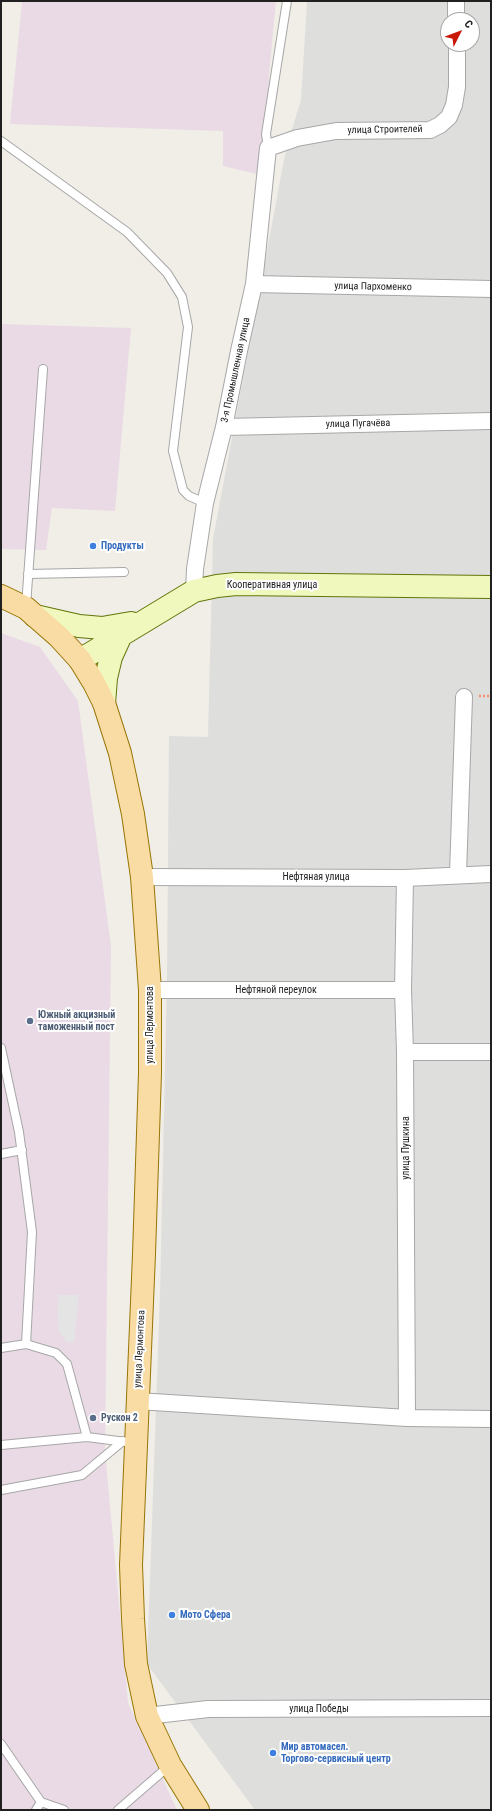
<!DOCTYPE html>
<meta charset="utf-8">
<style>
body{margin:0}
#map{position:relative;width:492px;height:1811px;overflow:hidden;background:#f1eee7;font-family:"Roboto Condensed",sans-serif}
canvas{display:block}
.frame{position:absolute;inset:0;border:2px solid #202020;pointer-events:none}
.north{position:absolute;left:440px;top:12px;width:40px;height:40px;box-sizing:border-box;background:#fff;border:1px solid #a6a6a6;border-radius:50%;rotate:48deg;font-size:11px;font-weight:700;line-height:16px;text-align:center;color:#202020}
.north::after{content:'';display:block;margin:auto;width:14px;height:18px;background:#ca1807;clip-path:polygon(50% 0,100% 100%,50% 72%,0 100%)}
</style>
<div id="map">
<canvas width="492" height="1811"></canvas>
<div class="frame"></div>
<div class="north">С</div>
</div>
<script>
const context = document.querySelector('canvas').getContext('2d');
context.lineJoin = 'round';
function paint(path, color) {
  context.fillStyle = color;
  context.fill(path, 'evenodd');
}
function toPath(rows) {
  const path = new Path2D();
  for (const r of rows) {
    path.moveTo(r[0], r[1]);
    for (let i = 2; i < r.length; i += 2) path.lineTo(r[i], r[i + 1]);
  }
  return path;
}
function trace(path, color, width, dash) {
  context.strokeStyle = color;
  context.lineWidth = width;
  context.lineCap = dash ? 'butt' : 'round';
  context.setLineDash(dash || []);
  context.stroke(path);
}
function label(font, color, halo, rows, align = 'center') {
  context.font = font + ' "Roboto Condensed",sans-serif';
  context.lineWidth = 4;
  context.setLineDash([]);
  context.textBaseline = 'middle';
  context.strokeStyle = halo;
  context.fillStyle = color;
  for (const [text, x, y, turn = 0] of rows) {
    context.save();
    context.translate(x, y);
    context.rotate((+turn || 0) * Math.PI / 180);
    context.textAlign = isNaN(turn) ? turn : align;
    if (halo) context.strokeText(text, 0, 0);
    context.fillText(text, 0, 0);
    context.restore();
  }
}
const residential = toPath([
 [307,1,491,1,491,1810,255,1810,147,1664,160,1294,167,976,169,736,208,737,213,539,283,165,288,142,301,100],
 [448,20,472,20,472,44,448,44]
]);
const industrial = toPath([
 [22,1,276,1,269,74,265,176,223,166,223,131,10,124],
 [1,324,131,328,115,511,52,508,46,550,1,549],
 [1,633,40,647,78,701,111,946,105,1451,128,1703,177,1810,1,1810]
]);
const parking = toPath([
 [59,1295,79,1295,74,1342,67,1343,59,1332,57,1311]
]);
const path = toPath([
 [479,696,491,696]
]);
const lane = toPath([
 [1,141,127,232,167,273,182,297,188,327,173,451,183,490,189,496,205,503],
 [268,148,266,134,287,1],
 [28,574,124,572],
 [26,606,43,369],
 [1,1048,19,1132,32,1232,26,1344],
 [1,1154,22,1150],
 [1,1348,26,1344,56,1353,67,1364,87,1437],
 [1,1445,87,1437,126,1442],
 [1,1490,82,1475,123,1441],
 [1,1744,41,1802,64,1810],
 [36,1810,41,1802],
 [118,1810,169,1766]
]);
const street = toPath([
 [456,1,456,20],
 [254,284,491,289],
 [224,427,491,421],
 [194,591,195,569,205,503,224,427,239,351,254,284,268,148,297,138,336,131,430,130,440,125,449,117,454,105,457,87,457,44],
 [458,874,464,697],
 [142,877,405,878,491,874],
 [405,878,403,990,405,1052,407,1418],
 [150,990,403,990],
 [405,1052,491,1052],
 [137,1401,407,1418,491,1419],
 [147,1716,208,1709,491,1708]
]);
const secondary = toPath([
 [35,616,79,626,102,628,131,623],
 [80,660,194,591,217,586,236,584,491,587],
 [104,703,106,678,111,657,121,635]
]);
const primary = toPath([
 [1,596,26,608,59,637,80,660,94,683,104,703,120,753,133,814,142,877,150,990,150,1073,144,1254,131,1565,133,1619,136,1664,147,1716,170,1765,198,1810]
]);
const markers = [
 [93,546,4,"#3f7fe0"],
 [30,1021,4,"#5c6f8a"],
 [93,1418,4,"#5c6f8a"],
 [172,1615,4,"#3f7fe0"],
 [273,1753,4,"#3f7fe0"]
];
const streetNames = [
 ["улица Строителей",385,130,-1],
 ["улица Пархоменко",373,287,1],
 ["3-я Промышленная улица",236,370,-78],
 ["улица Пугачёва",358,424,-1],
 ["Кооперативная улица",272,585],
 ["Нефтяная улица",316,877],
 ["Нефтяной переулок",276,990],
 ["улица Лермонтова",150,1025,-90],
 ["улица Пушкина",406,1148,-90],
 ["улица Лермонтова",140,1349,-87],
 ["улица Победы",319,1709]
];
const shopNames = [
 ["Продукты",101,546],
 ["Мото Сфера",180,1615],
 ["Мир автомасел.",281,1747],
 ["Торгово-сервисный центр",281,1759]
];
const serviceNames = [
 ["Южный акцизный",38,1015],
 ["таможенный пост",38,1027],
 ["Рускон 2",101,1418]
];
paint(residential, '#dededd');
paint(industrial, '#e9dae5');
paint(parking, '#e4e4e4');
trace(lane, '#a7a7a7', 10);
trace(street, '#a7a7a7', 18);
trace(secondary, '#617609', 24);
trace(primary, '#987505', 24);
trace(path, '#f58d73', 2.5, [2, 2]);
trace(lane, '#fff', 8);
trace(street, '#fff', 16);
trace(secondary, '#f0f8be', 22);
trace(primary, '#f9dca4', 22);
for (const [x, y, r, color] of markers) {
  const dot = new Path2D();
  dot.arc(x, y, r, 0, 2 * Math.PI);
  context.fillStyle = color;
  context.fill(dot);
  trace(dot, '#fff', 1.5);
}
label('10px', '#202020', '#fff', streetNames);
label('bold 10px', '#366cbe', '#fff', shopNames, 'left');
label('bold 10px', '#4e5e75', '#fff', serviceNames, 'left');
</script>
